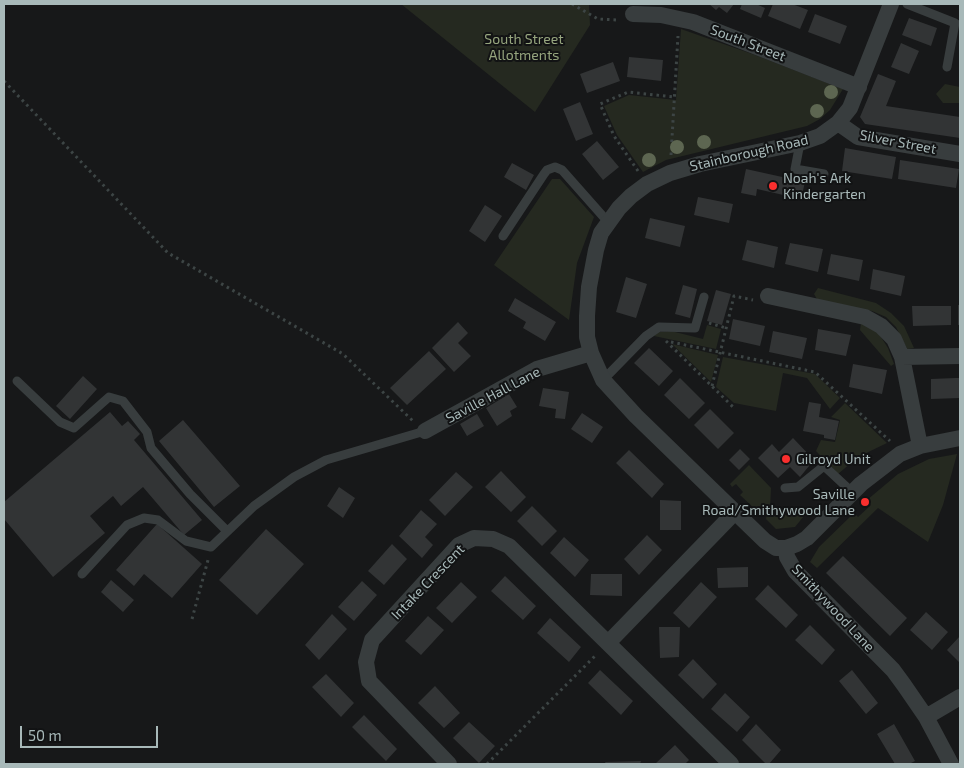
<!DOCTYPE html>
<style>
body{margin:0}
#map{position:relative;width:964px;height:768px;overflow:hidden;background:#171819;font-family:"Exo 2",sans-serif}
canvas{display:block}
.frame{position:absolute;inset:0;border:5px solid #a8b9b9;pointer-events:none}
.scale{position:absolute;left:20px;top:726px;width:138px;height:22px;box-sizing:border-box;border:2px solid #a8b9b9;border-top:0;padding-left:6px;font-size:15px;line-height:18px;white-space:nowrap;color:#a8b9b9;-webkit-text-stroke:4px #121314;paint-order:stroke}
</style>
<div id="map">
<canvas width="964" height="768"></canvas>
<div class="frame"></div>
<div class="scale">50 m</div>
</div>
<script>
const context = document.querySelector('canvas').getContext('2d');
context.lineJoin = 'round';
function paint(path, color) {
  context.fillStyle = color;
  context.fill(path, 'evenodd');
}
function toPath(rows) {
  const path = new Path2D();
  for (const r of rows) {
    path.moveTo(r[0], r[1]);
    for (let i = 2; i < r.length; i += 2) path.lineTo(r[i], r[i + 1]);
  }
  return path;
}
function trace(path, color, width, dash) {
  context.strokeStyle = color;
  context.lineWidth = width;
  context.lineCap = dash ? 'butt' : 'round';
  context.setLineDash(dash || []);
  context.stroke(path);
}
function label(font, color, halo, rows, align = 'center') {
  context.font = font + ' "Exo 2",sans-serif';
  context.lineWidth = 4;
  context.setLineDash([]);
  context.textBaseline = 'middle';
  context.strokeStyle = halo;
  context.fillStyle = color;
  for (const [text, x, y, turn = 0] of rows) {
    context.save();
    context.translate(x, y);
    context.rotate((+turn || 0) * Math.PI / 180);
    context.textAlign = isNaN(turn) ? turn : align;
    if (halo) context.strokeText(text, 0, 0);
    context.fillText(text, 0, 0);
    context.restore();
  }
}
const green = toPath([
 [401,4,589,4,590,25,535,112],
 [681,29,755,55,843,89,830,110,820,119,807,126,666,160,643,172,617,135,604,106,629,95,676,100],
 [945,84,960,87,960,103,943,103,936,94],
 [552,179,560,179,594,217,577,263,569,320,494,265],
 [818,288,876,303,891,313,904,326,914,348,907,349,896,327,886,317,872,311,818,301,814,294],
 [861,323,869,326,879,334,888,348,894,364,891,366,860,330],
 [707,325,721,329,716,349,654,336,658,332,671,331,703,339],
 [672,344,718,355,711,382],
 [723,357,815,374,840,398,830,409,807,378,783,373,776,411,734,403,716,387],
 [845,403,887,443,858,457,838,474,816,451,821,440,835,442,840,420,831,417],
 [957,454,943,505,928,542,878,508,817,568,810,562,819,547,854,513,858,517,871,505,867,500,898,474,929,459],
 [749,465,771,488,770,509,756,510,740,495,743,492,736,484,732,487,730,484],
 [767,514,804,516,795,527,776,529,766,519]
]);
const building = toPath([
 [709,4,734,4,727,13,719,7,716,10],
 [742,4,756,4,765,8,761,18,740,9],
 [773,4,792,4,808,10,800,29,768,16],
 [815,14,847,26,840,44,808,32],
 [909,18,937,28,931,46,902,35],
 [901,43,919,51,909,74,891,67],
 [629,57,663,60,661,81,627,77],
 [613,62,620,81,587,93,580,74],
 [878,74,896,81,886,106,960,117,960,138,865,124,860,117],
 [580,102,593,134,576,141,563,109],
 [597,141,619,167,603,180,582,154],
 [845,148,896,157,892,179,842,171],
 [900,160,959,169,956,188,898,179],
 [512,163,534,175,526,190,504,177],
 [746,169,805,182,801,199,757,189,756,196,741,193],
 [698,197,733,204,729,223,694,215],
 [485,205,502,216,485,242,469,231],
 [650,218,685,226,680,247,645,238],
 [747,240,778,247,774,268,742,260],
 [790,243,823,249,818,272,785,264],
 [831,254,863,260,859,281,827,274],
 [873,269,905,276,901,296,870,289],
 [626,277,647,284,636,318,616,312],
 [683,285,697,289,690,318,675,314],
 [716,290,731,294,722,325,707,321],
 [515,298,556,322,545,341,523,328,526,322,508,311],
 [958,305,960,305,960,325,958,325],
 [912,306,951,306,951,325,913,326],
 [733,319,765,326,760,346,729,339],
 [458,322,468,333,458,343,471,356,454,372,432,348],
 [818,329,851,335,846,356,815,350],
 [773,331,807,338,802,359,769,352],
 [649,348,673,371,659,386,634,363],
 [429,351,446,369,407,405,390,388],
 [853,364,887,370,882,394,849,387],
 [83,376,97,389,70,419,56,406],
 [680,378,705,403,689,419,664,395],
 [956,378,960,378,960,398,931,399,931,379],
 [543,388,569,392,565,419,555,418,556,409,539,406],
 [509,394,517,407,510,411,512,416,497,426,486,408],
 [809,402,821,404,819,417,839,421,835,440,824,438,824,435,803,431],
 [710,409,734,433,718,449,694,425],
 [110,412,122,426,128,421,140,434,134,440,202,520,184,535,143,487,121,506,113,496,90,516,105,533,53,577,4,519,4,502],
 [582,413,603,427,592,443,571,429],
 [477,414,484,426,467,436,460,424],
 [183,420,240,486,214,507,159,441],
 [793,438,814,460,800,477,790,467,778,478,758,458,772,444,779,452],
 [740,449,750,459,739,470,729,460],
 [629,450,664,484,652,498,616,463],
 [501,471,526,497,511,512,485,487],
 [456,472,473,487,445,516,429,500],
 [339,487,355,498,343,518,327,506],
 [660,500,681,501,681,530,660,530],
 [532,506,557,531,542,546,517,521],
 [421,510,437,524,425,537,433,545,422,558,399,536],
 [157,524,202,564,172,598,144,574,134,586,116,570],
 [266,529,304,564,257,615,219,580],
 [647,535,662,550,639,575,624,559],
 [564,537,589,560,575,577,550,553],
 [392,544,407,559,384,585,368,571],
 [843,556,907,618,890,636,826,573],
 [748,567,748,587,718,588,717,568],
 [591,574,622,574,622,596,590,595],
 [505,576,536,606,523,620,491,591],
 [111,580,134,600,123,612,101,592],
 [362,581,377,595,354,621,338,607],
 [461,582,477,597,452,623,436,608],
 [701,582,717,597,689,628,673,613],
 [768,585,798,615,786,628,755,599],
 [926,612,948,632,932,650,910,630],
 [332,614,347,629,319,660,305,645],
 [428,616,444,630,421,655,405,641],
 [550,618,581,647,569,662,537,633],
 [810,625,835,650,822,665,795,640],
 [659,627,680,627,679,657,660,658],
 [960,636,960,663,947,650],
 [693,659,717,684,703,699,678,675],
 [600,670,633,701,621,715,588,683],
 [852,670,878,703,866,714,839,681],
 [326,674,354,703,341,717,312,687],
 [435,686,460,713,444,728,418,703],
 [725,693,750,717,737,732,711,709],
 [364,715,397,749,386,761,352,727],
 [469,722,495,746,479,763,453,738],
 [756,724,781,750,769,764,766,764,742,740],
 [894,724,915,761,909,764,895,764,877,734],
 [675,745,689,760,685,764,655,764],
 [641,761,640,764,606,764,605,762]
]);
const path = toPath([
 [572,4,598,19,618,20],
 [4,81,168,253,343,354,413,421],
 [671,155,678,36],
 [638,171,614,136,600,104,628,92,674,97],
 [709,323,726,328],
 [666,341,733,407],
 [671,342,815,372,890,441],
 [712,386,734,296,753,300],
 [758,512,809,511],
 [192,619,208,560],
 [487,764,597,654]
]);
const service = toPath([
 [907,4,955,23,947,67],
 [800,143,795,169,824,174],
 [503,236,544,174,547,170,555,167,562,170,608,222],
 [603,380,646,336,659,327,695,328,704,297],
 [17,381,60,422,74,428,109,397,123,401,147,432,151,448,190,494,227,531],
 [785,488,798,487,824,466,852,492],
 [82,574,127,525,144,518,158,520,186,541,211,547,254,506,294,477,326,460,425,431]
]);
const minor = toPath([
 [891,4,850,108,838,123,820,136,800,143,700,164,670,173,647,184,631,196,619,208,601,233,596,250,589,287,587,316,587,337,591,353,603,380,636,416,765,541,776,548,786,548,797,544,807,538,861,484,900,454,920,446,960,438],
 [633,14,661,15,693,22,859,87],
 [838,123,858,137,960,154],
 [768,296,865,317,881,326,894,339,902,357,920,446],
 [902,357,960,356],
 [425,431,537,369,591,353],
 [786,548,787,557,795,571,893,670,904,685,926,717,951,764],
 [608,643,735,512],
 [926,717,960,697],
 [449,764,369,681,366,662,372,640,459,545,474,538,493,539,509,546,731,764]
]);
const trees = [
 [831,92],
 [817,111],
 [704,142],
 [677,147],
 [649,160]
];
const markers = [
 [773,186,5,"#fa2f2e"],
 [786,459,5,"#fa2f2e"],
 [865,502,5,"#fa2f2e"]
];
const parkNames = [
 ["South Street",524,39],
 ["Allotments",524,55]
];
const streetNames = [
 ["South Street",748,43,21],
 ["Silver Street",898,142,11],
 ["Stainborough Road",749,153,-13],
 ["Saville Hall Lane",493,395,-28],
 ["Intake Crescent",428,582,-46],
 ["Smithywood Lane",833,608,47]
];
const poiNames = [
 ["Noah's Ark",783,178],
 ["Kindergarten",783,194],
 ["Gilroyd Unit",796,459],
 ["Saville",855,494,"right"],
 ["Road/Smithywood Lane",855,510,"right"]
];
paint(green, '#252920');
paint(building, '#323435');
trace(path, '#3d4545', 3, [2.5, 4]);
trace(service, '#383d3e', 9);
trace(minor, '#383d3e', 16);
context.fillStyle = '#5d6651';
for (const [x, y] of trees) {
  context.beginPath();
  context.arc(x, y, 7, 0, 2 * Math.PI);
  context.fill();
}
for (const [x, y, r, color] of markers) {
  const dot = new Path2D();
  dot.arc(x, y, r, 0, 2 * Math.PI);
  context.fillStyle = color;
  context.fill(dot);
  trace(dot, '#121314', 2);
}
label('14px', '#96a57e', '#121314', parkNames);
label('14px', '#a8b9b9', '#121314', streetNames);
label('14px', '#a8b9b9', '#121314', poiNames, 'left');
</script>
